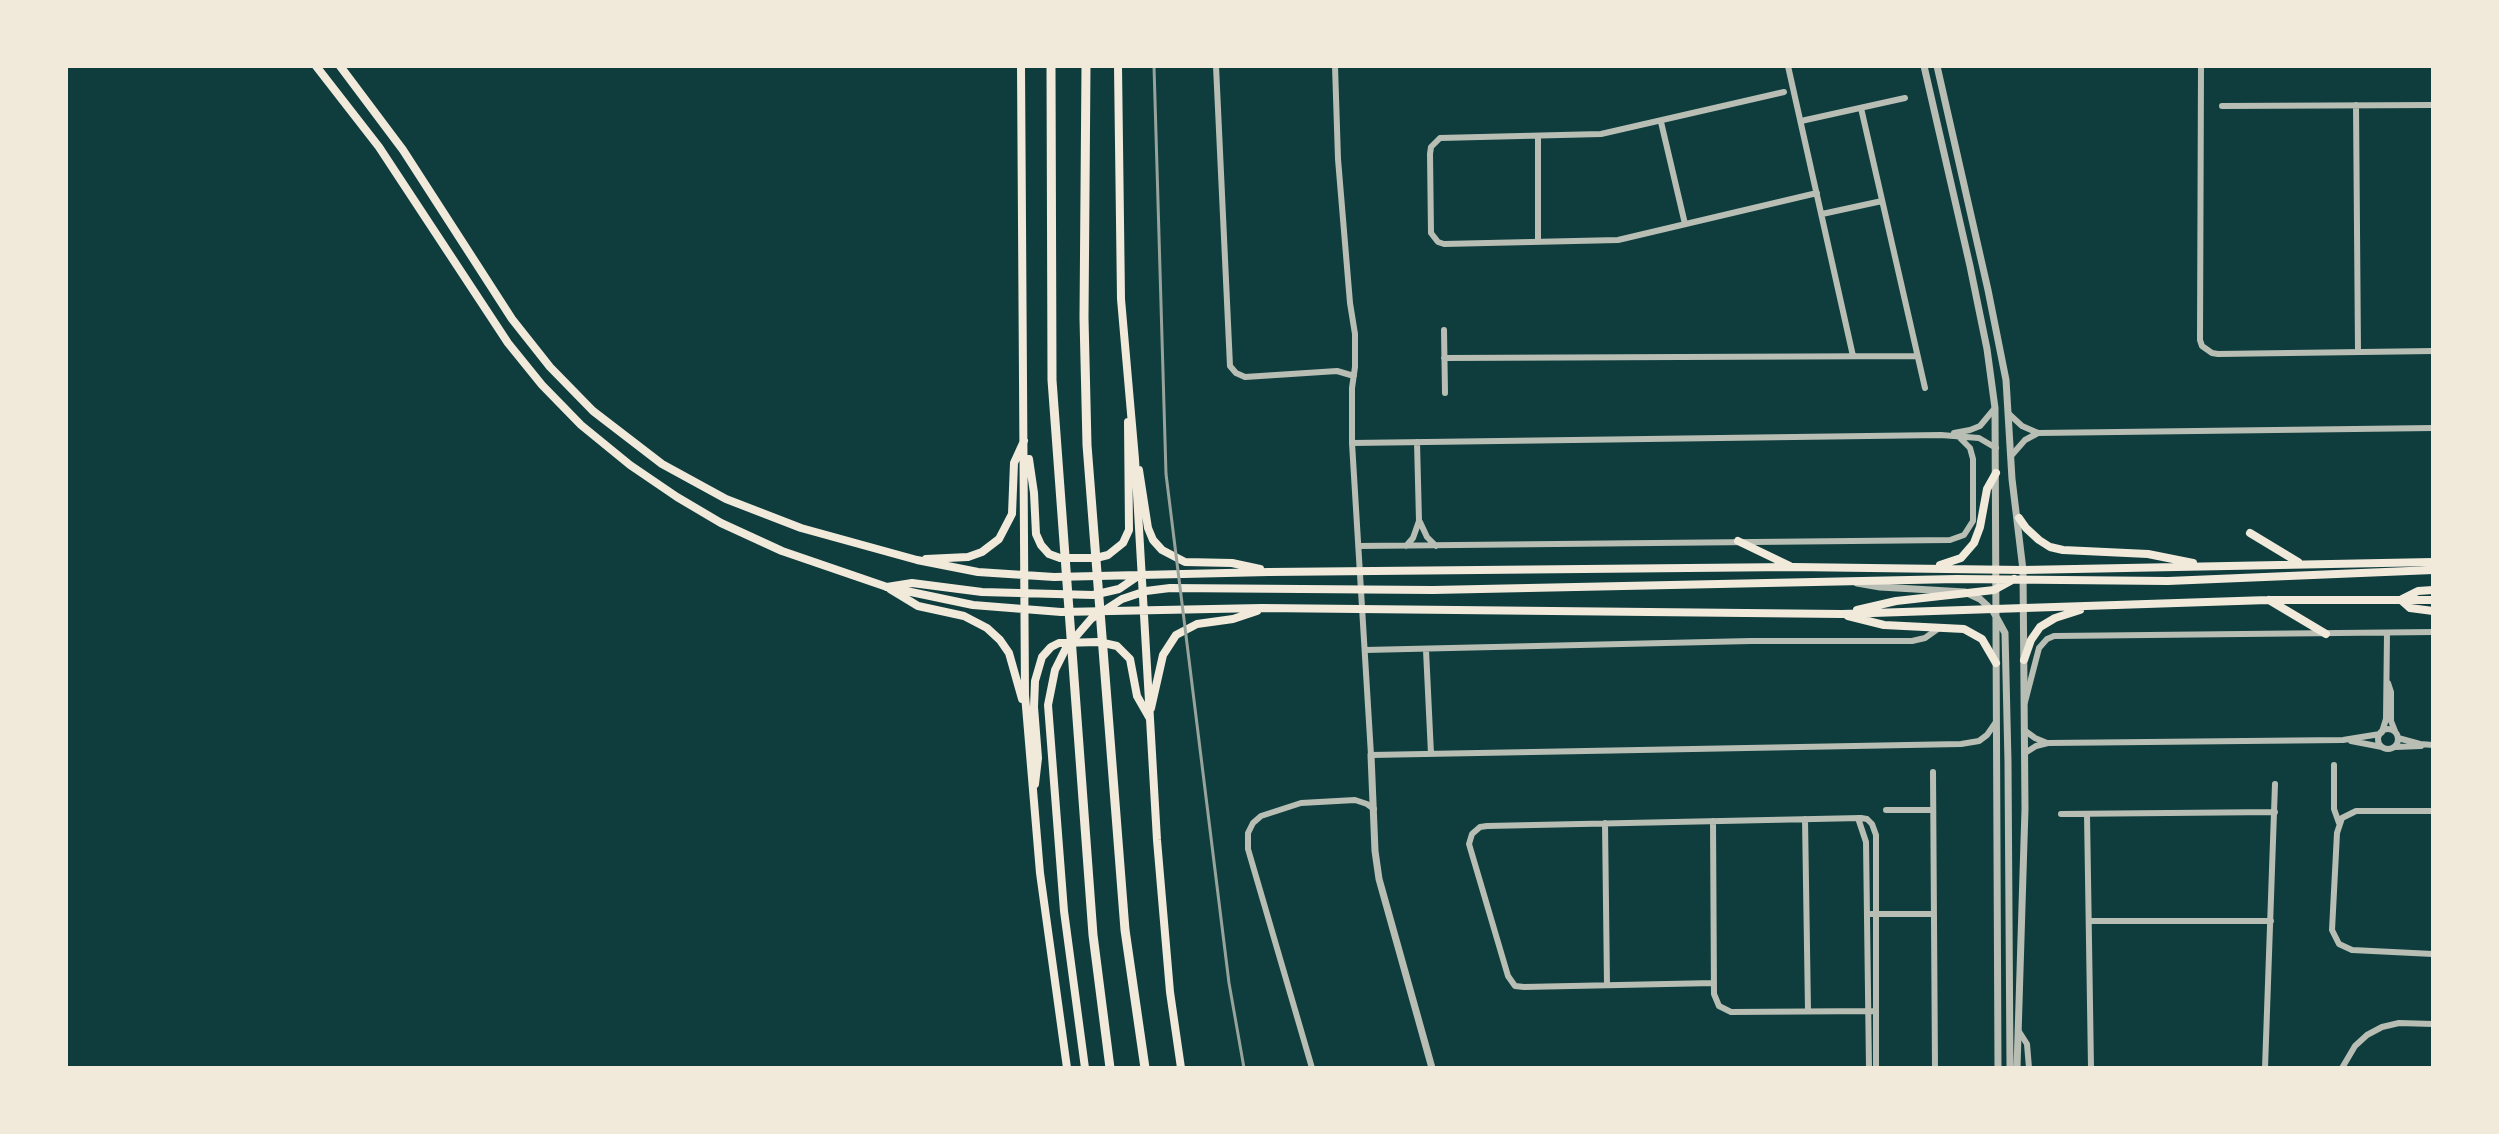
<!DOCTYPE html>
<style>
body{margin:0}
#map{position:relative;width:2499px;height:1134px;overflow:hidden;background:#0f3d3e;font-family:Lato,sans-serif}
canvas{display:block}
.frame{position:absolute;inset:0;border:68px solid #f1e9da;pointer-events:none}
</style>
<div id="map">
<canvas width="2499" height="1134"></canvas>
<div class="frame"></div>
</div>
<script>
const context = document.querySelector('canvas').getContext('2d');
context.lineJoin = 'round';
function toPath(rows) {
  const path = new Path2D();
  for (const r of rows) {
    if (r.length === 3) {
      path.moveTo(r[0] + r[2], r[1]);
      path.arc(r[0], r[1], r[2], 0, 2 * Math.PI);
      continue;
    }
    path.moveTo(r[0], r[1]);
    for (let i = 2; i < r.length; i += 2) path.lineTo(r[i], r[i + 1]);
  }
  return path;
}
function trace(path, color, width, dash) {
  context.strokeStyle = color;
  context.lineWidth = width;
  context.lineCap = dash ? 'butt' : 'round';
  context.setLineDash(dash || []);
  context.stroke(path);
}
const minor = toPath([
 [1216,66,1230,366,1236,373,1245,377,1337,371,1354,376],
 [1335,66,1338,159,1350,303,1355,334,1355,367,1352,388,1352,443,1371,755,1961,744,1979,741,1987,735,1996,722],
 [1788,66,1853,356],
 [2201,66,2200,340,2202,346,2212,353,2218,354,2433,351],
 [1784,92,1601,134,1440,138,1431,147,1430,154,1431,233,1438,242,1444,244,1618,240,1817,193],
 [2356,105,2358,352],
 [2222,106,2433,105],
 [1861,108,1925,388],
 [1801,121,1905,98],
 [1661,122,1685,224],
 [1538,136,1538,242],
 [1822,214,1882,201],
 [1444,330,1445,393],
 [1444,358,1917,356],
 [2009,414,2022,426,2038,433,2433,428],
 [1954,433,1970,430,1980,426,1995,408],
 [1352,443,1941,435,1979,438,1996,448],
 [2011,456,2025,440,2038,433],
 [1420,522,1427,537,1436,546],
 [1359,546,1950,540,1964,535,1973,521,1973,459,1970,448,1958,436],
 [1406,546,1413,538,1419,521,1417,442],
 [1365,650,1751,641,1912,641,1925,638,1939,628],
 [1426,650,1431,754],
 [2388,683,2391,692,2391,721,2395,731],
 [2025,702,2039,648,2047,639,2054,636,2433,632],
 [2388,739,10],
 [2024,730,2035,738,2047,743],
 [2382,732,2386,719,2387,633],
 [2398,738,2420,744,2433,745],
 [2351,741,2382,747],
 [2395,747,2421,746],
 [2025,753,2036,746,2048,743,2343,740,2380,734],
 [2334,765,2334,809,2339,823],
 [1933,772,1935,1068],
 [1886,810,1933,810],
 [2433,811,2356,811,2342,818,2337,833,2332,930,2339,944,2352,950,2433,954],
 [2061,814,2275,812],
 [2087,814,2091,1068],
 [1858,818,1866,842,1869,1068],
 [1805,819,1808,1011],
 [1713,821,1714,994,1719,1006,1731,1012,1875,1011],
 [1605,823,1607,985],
 [1871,914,1934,914],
 [2089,921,2271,921],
 [1714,983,1524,987,1515,986,1508,976,1469,844,1472,834,1480,827,1487,826,1861,818,1867,819,1872,824,1876,835,1876,1068],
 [2018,1030,2027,1044,2029,1068],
 [1312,1068,1248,849,1248,833,1253,823,1261,816,1301,803,1355,800,1367,804,1374,809],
 [2265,1068,2275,784],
 [2342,1068,2355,1046,2367,1035,2382,1027,2399,1023,2433,1024]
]);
const tertiary = toPath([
 [1924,66,1970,266,1987,349,1995,408,1998,1068],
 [1937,66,1988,290,2006,380,2012,479,2023,570,2025,809,2017,1068],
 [1857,583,1880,587,1965,592,1980,599,1993,611,2005,633,2008,762,2010,1068],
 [1371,755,1375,851,1379,879,1432,1068]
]);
const secondary = toPath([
 [316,66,379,147,508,343,542,385,581,425,630,465,677,497,721,523,782,551,887,587,973,605,1061,612,1262,608,1842,614,2268,600,2433,600],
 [340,66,403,150,512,319,550,367,593,411,662,464,726,499,801,528,917,560,978,572,1054,577,1269,572,1793,567,2023,570,2433,562],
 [1021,66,1025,695,1040,873,1067,1068],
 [1118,66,1121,299,1135,459,1157,840,1170,992,1181,1068],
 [1029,459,1034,493,1036,534,1041,545,1049,554,1060,558,1096,558,1108,555,1123,543,1129,530,1128,422],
 [1139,470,1148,528,1153,540,1162,550,1185,562,1232,563,1260,569],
 [2019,518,2026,528,2039,540,2050,547,2063,550,2148,554,2193,563],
 [2250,533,2298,562],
 [1738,541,1790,566],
 [926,559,968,557,982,552,999,539,1012,514,1014,463,1024,441],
 [1940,565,1961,558,1974,543,1980,527,1987,489,1996,473],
 [887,587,912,583,982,592,1093,595,1119,589,1141,574],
 [890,589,918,606,964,616,987,628,1000,640,1009,653,1022,699],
 [2402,599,2418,591,2433,590],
 [2269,600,2326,634],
 [2401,600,2410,608,2433,611],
 [1857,610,1896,601,1994,590,2014,579],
 [1848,616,1884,625,1964,629,1982,639,1996,663],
 [2024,660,2031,640,2040,627,2055,618,2080,610],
 [1151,708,1163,655,1176,635,1197,624,1233,619,1257,611],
 [1035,784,1038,758,1034,707,1035,681,1042,657,1051,647,1059,643,1099,642,1117,646,1130,659,1137,696,1149,717],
 [1085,1068,1064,911,1048,705,1055,670,1066,648,1091,619,1122,599,1146,591,1170,588,1433,590,1957,579,2168,581,2433,570]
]);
const trunk = toPath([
 [1051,66,1052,380,1093,935,1110,1068],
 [1086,66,1084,318,1087,445,1125,930,1145,1068]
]);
const rail = toPath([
 [1154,66,1166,474,1229,983,1244,1068]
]);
trace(minor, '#b8beb3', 6);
trace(tertiary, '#b8beb3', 7);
trace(secondary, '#f1e9da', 8);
trace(trunk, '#f1e9da', 9);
trace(rail, '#97a49c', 3);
</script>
